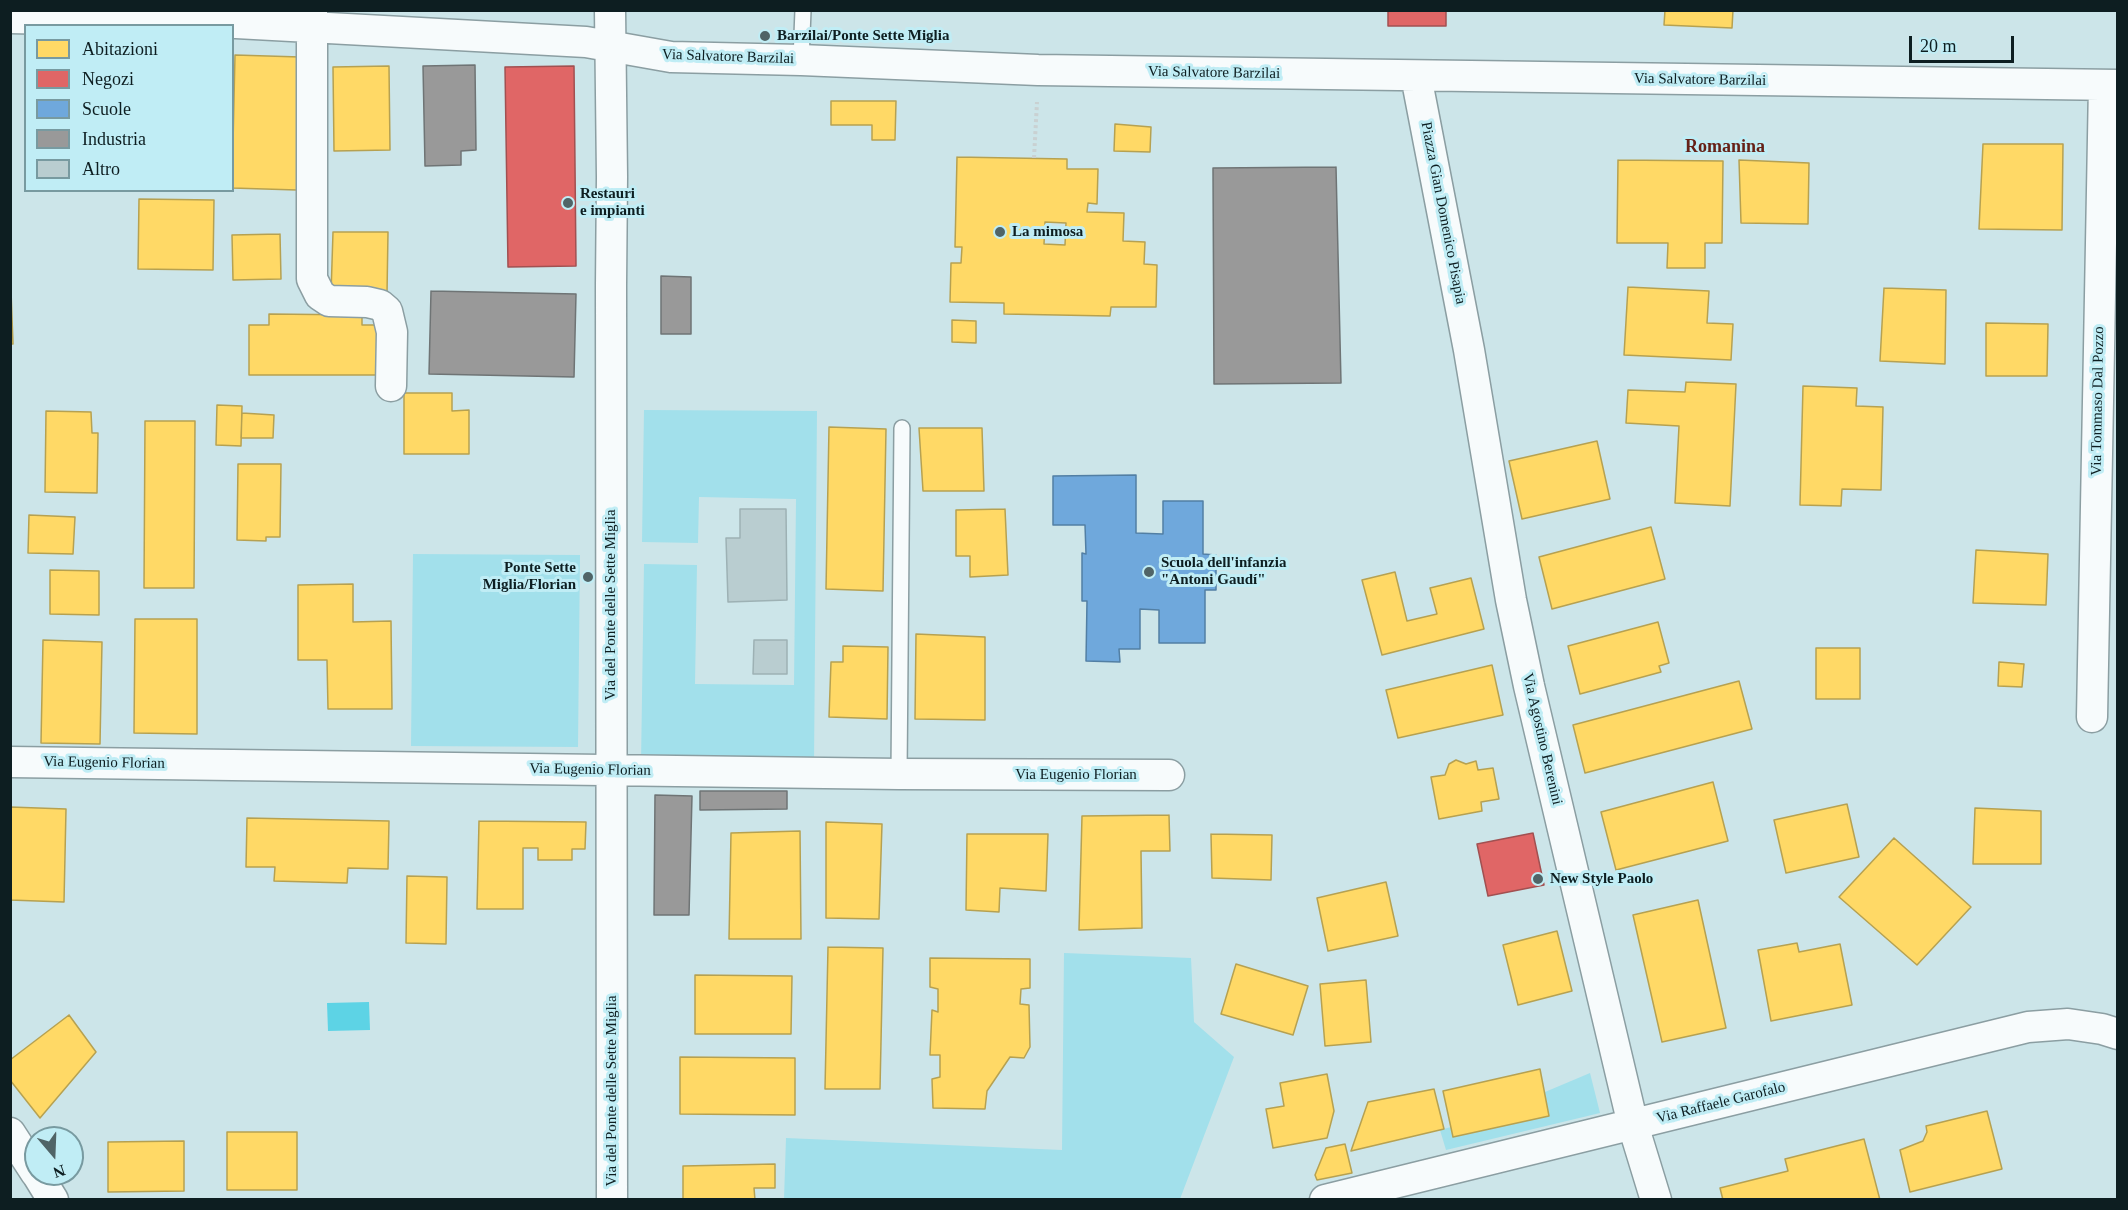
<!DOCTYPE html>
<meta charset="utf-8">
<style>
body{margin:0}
#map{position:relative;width:2128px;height:1210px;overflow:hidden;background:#cce5e9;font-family:Georgia,serif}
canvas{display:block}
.frame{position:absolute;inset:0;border:12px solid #0d1e21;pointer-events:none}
.legend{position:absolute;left:24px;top:24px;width:210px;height:168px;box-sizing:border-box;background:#c0edf5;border:2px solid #789aa0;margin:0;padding:8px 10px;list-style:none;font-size:18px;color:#0d1e21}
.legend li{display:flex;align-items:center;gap:12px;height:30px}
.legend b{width:30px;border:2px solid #789aa0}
.north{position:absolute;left:24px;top:1126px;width:60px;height:60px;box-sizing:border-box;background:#c0edf5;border:2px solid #789aa0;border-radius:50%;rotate:161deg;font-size:16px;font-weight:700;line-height:24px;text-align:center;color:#0d1e21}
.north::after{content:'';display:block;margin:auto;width:21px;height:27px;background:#506467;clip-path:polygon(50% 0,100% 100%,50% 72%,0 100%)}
.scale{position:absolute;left:1909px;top:36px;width:105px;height:27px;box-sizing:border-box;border:3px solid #0d1e21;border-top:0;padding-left:8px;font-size:18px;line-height:21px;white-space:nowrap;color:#0d1e21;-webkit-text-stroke:4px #c0edf5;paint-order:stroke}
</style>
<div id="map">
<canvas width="2128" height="1210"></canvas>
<div class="frame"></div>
<ul class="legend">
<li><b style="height:16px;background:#ffd966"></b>Abitazioni</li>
<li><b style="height:16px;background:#e06666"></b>Negozi</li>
<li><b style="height:16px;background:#6fa8dc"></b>Scuole</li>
<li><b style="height:16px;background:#999"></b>Industria</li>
<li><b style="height:16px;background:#b9cdd0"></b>Altro</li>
</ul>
<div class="north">N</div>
<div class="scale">20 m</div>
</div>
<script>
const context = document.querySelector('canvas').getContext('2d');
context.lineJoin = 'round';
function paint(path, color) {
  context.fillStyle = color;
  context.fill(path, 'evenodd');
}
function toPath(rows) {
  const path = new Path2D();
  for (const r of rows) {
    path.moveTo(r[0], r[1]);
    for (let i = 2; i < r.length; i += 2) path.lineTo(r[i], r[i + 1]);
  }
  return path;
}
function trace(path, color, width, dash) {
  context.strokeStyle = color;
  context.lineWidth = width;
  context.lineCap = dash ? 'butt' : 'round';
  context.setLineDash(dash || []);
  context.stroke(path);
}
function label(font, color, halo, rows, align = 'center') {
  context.font = font + ' Georgia,serif';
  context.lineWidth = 6;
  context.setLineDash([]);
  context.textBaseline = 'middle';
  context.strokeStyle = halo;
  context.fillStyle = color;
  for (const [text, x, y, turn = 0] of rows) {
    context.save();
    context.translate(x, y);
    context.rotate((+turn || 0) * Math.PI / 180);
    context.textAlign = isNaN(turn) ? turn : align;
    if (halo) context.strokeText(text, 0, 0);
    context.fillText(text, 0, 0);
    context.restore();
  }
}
const green = toPath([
 [644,410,817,411,814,764,641,763,644,564,697,565,695,684,794,685,796,499,699,497,698,543,642,542],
 [413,554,580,555,578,747,411,746],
 [1064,953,1191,958,1194,1022,1234,1057,1180,1199,784,1199,786,1138,1062,1150],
 [1590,1073,1600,1113,1446,1150,1440,1130,1451,1127,1454,1137,1549,1116,1545,1092]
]);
const water = toPath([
 [369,1002,370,1030,328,1031,327,1003]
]);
const homes = toPath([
 [1665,10,1733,10,1732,28,1664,25,1665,10],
 [235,55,300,57,297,190,232,188,235,55],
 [389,66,390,150,334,151,333,67,389,66],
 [831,101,896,101,895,140,872,140,872,125,831,125,831,101],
 [1115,124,1151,127,1150,152,1114,151,1115,124],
 [1983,144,2063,144,2062,230,1979,229,1983,144],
 [957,157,1067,159,1067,169,1098,169,1097,204,1088,203,1087,212,1124,213,1123,241,1145,242,1144,264,1157,265,1156,307,1111,307,1110,316,1004,314,1004,303,950,302,951,263,961,263,962,247,955,247,957,157],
 [1045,222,1066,223,1065,245,1044,244,1045,222],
 [1618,160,1723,161,1722,243,1705,243,1705,268,1667,268,1668,243,1617,243,1618,160],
 [1739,160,1809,163,1808,224,1741,223,1739,160],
 [139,199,214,200,213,270,138,269,139,199],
 [333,232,388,232,387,294,331,294,333,232],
 [280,234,281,279,233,280,232,235,280,234],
 [10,264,13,344,10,344,10,264],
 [1628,287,1709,291,1707,323,1733,324,1731,360,1624,355,1628,287],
 [1884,288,1946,290,1945,364,1880,361,1884,288],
 [269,314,362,315,362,325,382,325,383,375,249,375,249,325,269,325,269,314],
 [952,320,976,321,976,343,952,342,952,320],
 [1986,323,2048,324,2047,376,1986,376,1986,323],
 [1686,382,1736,384,1730,506,1675,503,1679,426,1626,423,1628,390,1685,392,1686,382],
 [1803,386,1857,388,1856,406,1883,407,1881,490,1842,489,1841,506,1800,505,1803,386],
 [404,393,452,393,452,411,469,410,469,454,404,454,404,393],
 [217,405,242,406,241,446,216,445,217,405],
 [46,411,91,412,92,433,98,433,97,493,45,492,46,411],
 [242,413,274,415,273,438,241,438,242,413],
 [145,421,195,421,194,588,144,588,145,421],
 [829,427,886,429,883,591,826,589,829,427],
 [919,428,982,428,984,491,923,491,919,428],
 [1597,441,1610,499,1522,519,1509,461,1597,441],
 [238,464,281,464,280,537,266,537,266,541,237,540,238,464],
 [1005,509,1008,575,970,577,970,556,956,556,956,510,1005,509],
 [29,515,75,517,73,554,28,553,29,515],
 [1651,527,1665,579,1552,609,1539,557,1651,527],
 [1976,550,2048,554,2046,605,1973,603,1976,550],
 [50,570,99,571,99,615,50,614,50,570],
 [1395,572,1407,621,1437,614,1430,588,1471,578,1484,629,1382,655,1362,580,1395,572],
 [353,584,353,622,391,621,392,709,328,709,327,660,298,660,298,585,353,584],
 [135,619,197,619,197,734,134,733,135,619],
 [1658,622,1669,663,1659,666,1661,672,1580,694,1568,646,1658,622],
 [916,634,985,637,985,720,915,719,916,634],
 [43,640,102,642,100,744,41,743,43,640],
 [843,646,888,647,887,719,829,717,831,662,843,662,843,646],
 [1816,648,1860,648,1860,699,1816,699,1816,648],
 [1999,662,2024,664,2022,687,1998,686,1999,662],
 [1492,665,1503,715,1398,738,1386,690,1492,665],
 [1739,681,1752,729,1585,773,1573,725,1739,681],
 [1456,760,1466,764,1476,761,1478,770,1493,768,1499,799,1481,802,1482,811,1439,819,1431,777,1445,775,1449,764,1456,760],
 [1713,782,1728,841,1616,870,1601,812,1713,782],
 [1847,804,1859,857,1786,873,1774,820,1847,804],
 [10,807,66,809,64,902,10,900,10,807],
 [1975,808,2041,811,2041,864,1973,864,1975,808],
 [1169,815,1170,851,1141,851,1142,928,1079,930,1082,816,1169,815],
 [247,818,389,821,388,869,348,868,347,883,274,881,275,867,246,867,247,818],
 [479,821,586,822,585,849,572,849,572,860,538,860,538,848,523,848,523,909,477,909,479,821],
 [826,822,882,824,879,919,826,918,826,822],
 [800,831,801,939,729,939,731,833,800,831],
 [967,834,1048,834,1046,891,1000,888,999,912,966,910,967,834],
 [1211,834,1272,835,1271,880,1212,878,1211,834],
 [1894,838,1971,907,1917,965,1839,897,1894,838],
 [407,876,447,877,446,944,406,943,407,876],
 [1386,882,1398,936,1328,951,1317,898,1386,882],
 [1698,900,1726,1028,1662,1042,1633,915,1698,900],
 [1557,931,1572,991,1518,1005,1503,945,1557,931],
 [1797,943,1799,952,1840,944,1852,1005,1771,1021,1758,950,1797,943],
 [828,947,883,948,880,1089,825,1089,828,947],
 [930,958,1030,959,1030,988,1021,989,1020,1004,1029,1005,1030,1047,1024,1058,1010,1057,987,1091,985,1109,933,1108,932,1079,940,1077,940,1055,930,1055,932,1010,938,1012,938,989,930,987,930,958],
 [1236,964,1308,986,1293,1035,1221,1014,1236,964],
 [695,975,792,976,791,1034,695,1034,695,975],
 [1366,980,1371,1042,1325,1046,1320,984,1366,980],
 [69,1015,96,1052,40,1118,10,1080,10,1060,69,1015],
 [680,1057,795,1058,795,1115,680,1114,680,1057],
 [1540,1069,1549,1116,1453,1137,1443,1091,1540,1069],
 [1327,1074,1334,1111,1327,1138,1273,1148,1266,1109,1284,1106,1280,1083,1327,1074],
 [1434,1089,1444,1129,1351,1151,1368,1102,1434,1089],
 [1987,1111,2002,1169,1910,1192,1900,1150,1923,1141,1927,1132,1926,1126,1987,1111],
 [227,1132,297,1132,297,1190,227,1190,227,1132],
 [1864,1139,1880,1200,1723,1200,1720,1188,1788,1171,1785,1159,1864,1139],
 [184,1141,184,1191,108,1192,108,1142,184,1141],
 [1345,1144,1352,1173,1317,1180,1315,1175,1326,1148,1345,1144],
 [775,1164,775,1188,754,1188,755,1200,683,1200,683,1166,775,1164]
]);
const shops = toPath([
 [1388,10,1446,10,1446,26,1388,26,1388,10],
 [574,66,576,266,508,267,505,67,574,66],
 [1533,833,1544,885,1488,896,1477,844,1533,833]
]);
const schools = toPath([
 [1136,475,1136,533,1163,534,1163,501,1203,501,1203,554,1216,555,1216,590,1205,590,1205,643,1159,643,1159,610,1140,609,1140,649,1119,649,1120,662,1086,661,1087,601,1082,601,1082,553,1086,554,1085,525,1053,525,1053,476,1136,475]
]);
const industry = toPath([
 [475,65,476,150,461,151,461,165,425,166,423,66,475,65],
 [1336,167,1341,383,1214,384,1213,168,1336,167],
 [661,276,691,277,691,334,661,334,661,276],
 [431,291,576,294,574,377,429,374,431,291],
 [700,791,787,791,787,809,700,810,700,791],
 [655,795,692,796,689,915,654,915,655,795]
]);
const building = toPath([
 [740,509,786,509,787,600,728,602,726,538,740,538,740,509],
 [754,640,787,640,787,674,753,674,754,640]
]);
const path = toPath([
 [1034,158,1037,102]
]);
const service = toPath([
 [801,60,803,10],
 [899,774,902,428]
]);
const minor = toPath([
 [312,10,312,279,320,295,329,301,367,302,380,305,387,311,392,332,391,386],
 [610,10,612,177,611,285,612,1200],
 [10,18,236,23,586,42,671,57,801,60,1038,70,2118,85],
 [1416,76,1469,350,1511,600,1529,686,1633,1125,1656,1200],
 [2092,717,2104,85],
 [10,762,899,774,1169,775],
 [10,1133,36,1173],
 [37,1174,53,1200],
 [1325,1200,2028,1027,2068,1024,2102,1029,2118,1034]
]);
const markers = [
 [765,36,6,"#506467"],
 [568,203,6,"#506467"],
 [1000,232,6,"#506467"],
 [1149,572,6,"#506467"],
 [588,577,6,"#506467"],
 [1538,879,6,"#506467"]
];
const poiNames = [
 ["Barzilai/Ponte Sette Miglia",777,36],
 ["Restauri",580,194],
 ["e impianti",580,211],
 ["La mimosa",1012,232],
 ["Scuola dell'infanzia",1161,563],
 ["\"Antoni Gaudí\"",1161,580],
 ["Ponte Sette",576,568,"right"],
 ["Miglia/Florian",576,585,"right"],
 ["New Style Paolo",1550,879]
];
const streetNames = [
 ["Via Salvatore Barzilai",728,57,2],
 ["Via Salvatore Barzilai",1214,73,1],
 ["Via Salvatore Barzilai",1700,80,1],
 ["Piazza Gian Domenico Pisapia",1443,213,79],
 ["Via Tommaso Dal Pozzo",2098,401,-89],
 ["Via del Ponte delle Sette Miglia",611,605,-90],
 ["Via Agostino Berenini",1542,739,77],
 ["Via Eugenio Florian",104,763,1],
 ["Via Eugenio Florian",590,770,1],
 ["Via Eugenio Florian",1076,775],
 ["Via del Ponte delle Sette Miglia",612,1091,-90],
 ["Via Raffaele Garofalo",1721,1103,-14]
];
const quarterNames = [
 ["Romanina",1725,147]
];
paint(green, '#a2e0eb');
paint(water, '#5dd3e5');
paint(homes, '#ffd966');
trace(homes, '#b6a151', 1.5);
paint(shops, '#e06666');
trace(shops, '#a15051', 1.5);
paint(schools, '#6fa8dc');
trace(schools, '#527fa4', 1.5);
paint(industry, '#999');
trace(industry, '#6f7475', 1.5);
paint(building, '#b9cdd0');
trace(building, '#9db1b4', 1.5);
trace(service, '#8b9ea2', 18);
trace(minor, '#8b9ea2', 33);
trace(path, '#c9d1d2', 4, [3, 3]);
trace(service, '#f7fbfc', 15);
trace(minor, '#f7fbfc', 30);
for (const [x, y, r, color] of markers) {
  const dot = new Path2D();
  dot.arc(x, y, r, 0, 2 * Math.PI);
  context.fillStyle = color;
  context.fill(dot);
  trace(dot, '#c0edf5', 2);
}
label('bold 15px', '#0d1e21', '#c0edf5', poiNames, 'left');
label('15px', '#0d1e21', '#c0edf5', streetNames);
label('bold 18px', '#652118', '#c0edf5', quarterNames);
</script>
